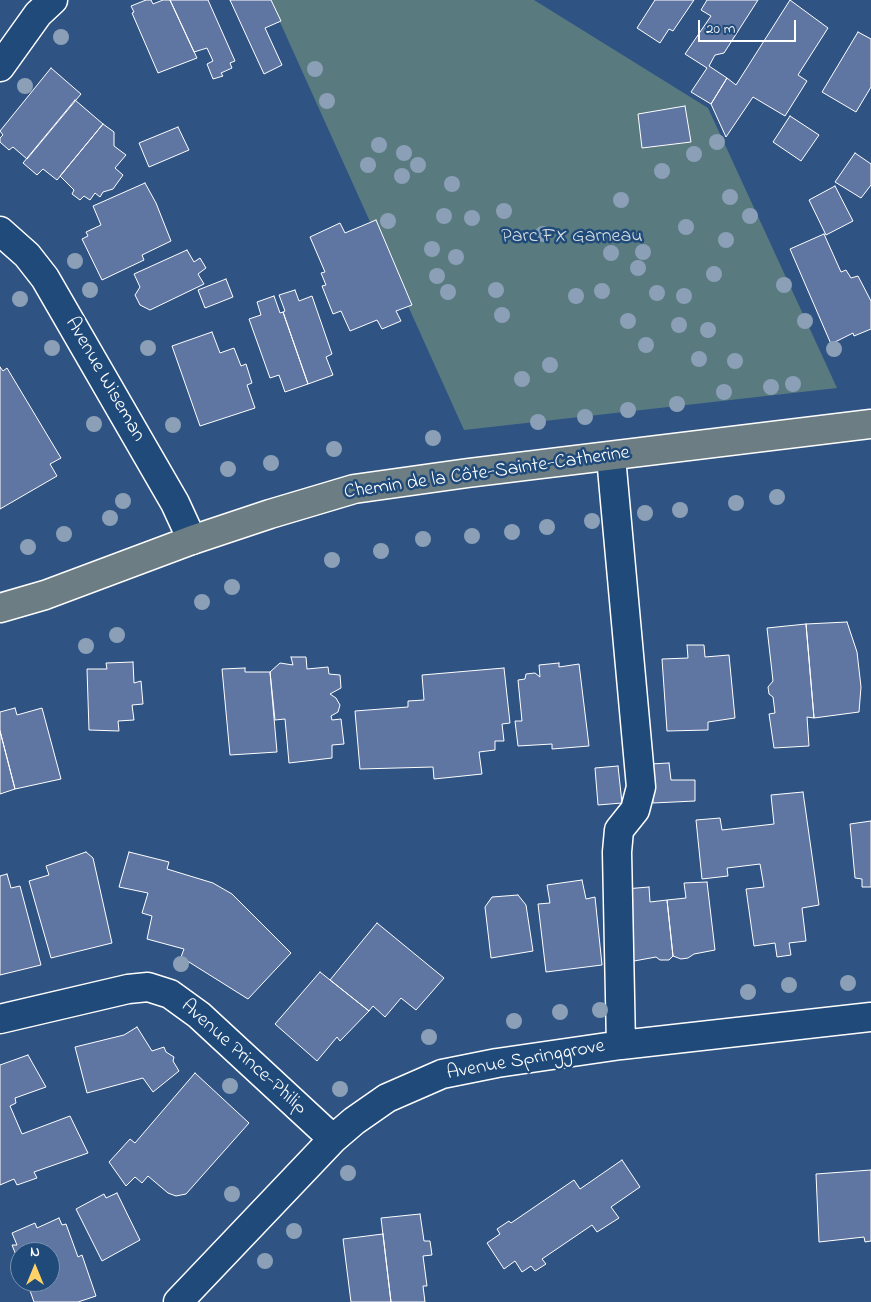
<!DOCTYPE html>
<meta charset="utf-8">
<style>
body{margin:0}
#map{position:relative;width:871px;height:1302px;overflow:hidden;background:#2f5484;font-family:"Indie Flower",sans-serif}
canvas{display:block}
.north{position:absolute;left:10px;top:1242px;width:50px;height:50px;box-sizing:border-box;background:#1f4a7a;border:1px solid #7992af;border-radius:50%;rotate:0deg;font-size:14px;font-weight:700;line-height:20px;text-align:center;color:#fff}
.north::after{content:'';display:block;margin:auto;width:18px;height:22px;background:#ffd166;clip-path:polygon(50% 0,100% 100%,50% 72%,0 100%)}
.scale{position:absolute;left:698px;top:20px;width:98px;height:22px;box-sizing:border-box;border:2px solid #fff;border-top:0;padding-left:6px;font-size:15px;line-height:18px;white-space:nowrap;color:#fff;-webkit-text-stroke:4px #1f4a7a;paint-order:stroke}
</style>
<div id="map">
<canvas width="871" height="1302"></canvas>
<div class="north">N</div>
<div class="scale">20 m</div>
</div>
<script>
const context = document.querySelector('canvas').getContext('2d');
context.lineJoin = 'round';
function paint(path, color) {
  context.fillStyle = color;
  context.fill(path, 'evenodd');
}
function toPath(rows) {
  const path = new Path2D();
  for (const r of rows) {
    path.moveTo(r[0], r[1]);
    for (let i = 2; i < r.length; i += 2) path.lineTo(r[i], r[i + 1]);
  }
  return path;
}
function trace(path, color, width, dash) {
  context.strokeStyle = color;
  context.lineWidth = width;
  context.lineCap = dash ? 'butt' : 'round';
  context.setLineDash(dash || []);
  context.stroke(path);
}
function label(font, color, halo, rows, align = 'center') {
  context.font = font + ' "Indie Flower",sans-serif';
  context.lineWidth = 5;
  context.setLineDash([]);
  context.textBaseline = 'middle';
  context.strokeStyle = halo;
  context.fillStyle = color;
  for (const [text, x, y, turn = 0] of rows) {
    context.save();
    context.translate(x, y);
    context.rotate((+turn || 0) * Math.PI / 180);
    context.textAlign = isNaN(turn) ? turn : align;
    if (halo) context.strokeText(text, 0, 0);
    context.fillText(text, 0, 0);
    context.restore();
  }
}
const green = toPath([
 [270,0,534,0,708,108,837,388,464,430]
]);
const building = toPath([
 [146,0,151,0,153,4,163,0,170,0,197,58,158,73,132,13,134,12,131,6,146,0],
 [170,0,208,0,235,61,230,63,232,68,221,73,223,76,213,79,207,64,213,61,207,48,194,52,170,0],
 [230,0,271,0,281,21,265,28,282,65,264,74,230,0],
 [655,0,694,0,673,31,669,29,660,43,637,28,655,0],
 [707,0,758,0,724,53,715,55,709,66,727,78,711,104,691,92,707,68,685,54,711,16,701,10,707,0],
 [790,0,828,28,798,75,807,81,785,116,753,97,726,137,711,104,727,78,736,85,790,0],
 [858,32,871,39,871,87,856,112,822,92,858,32],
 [51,68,81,94,27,159,13,147,9,150,0,142,0,138,3,135,0,131,51,68],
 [75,100,103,124,57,180,43,169,37,175,23,163,75,100],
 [685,106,691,142,642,148,638,114,685,106],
 [790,116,819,135,801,161,773,142,790,116],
 [103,124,114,132,114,146,126,155,115,168,123,175,113,189,103,192,100,197,95,193,90,200,84,196,80,200,72,194,74,190,60,176,103,124],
 [178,127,189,150,149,167,139,143,178,127],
 [855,153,871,164,871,185,861,198,835,182,855,153],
 [145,183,156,203,171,241,142,255,144,260,102,280,82,239,88,236,86,232,101,225,93,206,145,183],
 [835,186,853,221,826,235,809,200,835,186],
 [376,220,412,305,396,311,401,321,382,329,377,320,350,331,341,311,333,314,322,286,326,285,321,273,325,272,310,237,340,223,345,233,376,220],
 [824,234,841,272,846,270,851,278,858,276,871,301,871,329,854,336,853,333,831,344,790,249,824,234],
 [187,250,194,262,200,258,206,268,198,274,204,284,150,310,140,305,135,295,140,287,134,274,187,250],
 [226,279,233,297,205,308,198,290,226,279],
 [295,290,299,301,312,296,332,354,326,357,333,375,308,384,283,312,285,311,279,295,295,290],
 [274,296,280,313,283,312,308,384,285,392,279,375,270,378,249,319,261,315,257,302,274,296],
 [212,332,220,353,234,348,241,366,246,364,252,383,247,385,255,408,200,426,172,346,212,332],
 [0,367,3,371,7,368,61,458,50,464,57,476,0,509,0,367],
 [847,622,857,652,861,687,859,712,814,718,806,624,847,622],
 [806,624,814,718,807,717,809,746,774,748,769,714,775,713,773,697,769,694,768,687,773,681,767,628,806,624],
 [687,645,704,645,705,657,729,655,735,718,708,722,708,730,667,731,662,659,688,658,687,645],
 [291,657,306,657,307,669,328,667,329,674,340,675,341,688,330,694,336,698,340,705,338,712,331,716,332,720,341,719,344,744,332,745,332,758,289,763,285,719,275,720,270,672,280,663,293,665,291,657],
 [133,662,134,683,141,681,143,704,132,705,134,720,118,721,119,731,89,730,87,669,107,669,106,663,133,662],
 [559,663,559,667,579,664,589,746,552,749,552,744,518,746,515,721,522,721,518,680,525,679,526,674,535,673,540,677,539,665,559,663],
 [245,668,245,672,270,672,277,752,230,755,222,669,245,668],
 [504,668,510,723,502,724,504,741,495,741,495,750,479,752,482,774,434,779,433,767,360,769,355,711,408,707,408,701,424,700,422,675,504,668],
 [15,708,17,715,42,708,61,779,15,789,0,731,0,712,15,708],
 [0,731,15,789,0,794,0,731],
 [669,763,671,780,695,780,695,801,653,803,650,764,669,763],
 [618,766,622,803,598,805,595,768,618,766],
 [803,792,819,905,802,908,806,941,789,943,791,955,777,957,775,943,754,946,746,889,764,887,760,864,727,868,728,876,702,879,696,820,720,818,722,830,774,824,771,795,803,792],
 [871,821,871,887,862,887,862,879,855,878,850,824,871,821],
 [86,852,93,858,112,943,51,958,29,881,49,875,46,866,86,852],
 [129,852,169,862,167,869,213,883,232,894,291,953,248,999,181,957,184,949,147,939,152,916,142,913,148,893,119,887,129,852],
 [7,874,11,888,20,886,41,965,0,975,0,876,7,874],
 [582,880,586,899,595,897,602,965,546,972,538,904,550,903,547,885,582,880],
 [707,882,715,950,694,954,688,958,681,959,673,956,667,900,686,898,684,883,707,882],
 [649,887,650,902,667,900,673,956,669,960,660,960,656,957,634,961,628,955,625,889,649,887],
 [518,895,526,905,533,951,491,958,485,907,492,897,518,895],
 [377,923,444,978,416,1010,401,998,385,1017,373,1006,369,1011,330,980,377,923],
 [320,972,369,1011,340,1041,337,1037,317,1061,275,1024,320,972],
 [137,1027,152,1051,164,1047,166,1052,174,1057,173,1061,179,1071,153,1092,143,1078,87,1093,75,1047,124,1035,137,1027],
 [28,1055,46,1087,15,1098,16,1103,10,1106,22,1134,70,1116,88,1153,34,1172,37,1178,17,1185,14,1179,0,1185,0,1065,28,1055],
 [195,1073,249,1123,186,1194,176,1196,168,1193,148,1176,142,1183,135,1177,126,1186,109,1162,130,1139,135,1143,195,1073],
 [622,1160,640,1187,611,1207,619,1218,597,1232,592,1225,542,1259,546,1264,535,1271,531,1266,522,1272,515,1261,504,1269,487,1243,500,1234,497,1229,509,1221,511,1223,574,1180,580,1189,622,1160],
 [871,1170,871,1241,865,1242,864,1237,819,1242,816,1174,871,1170],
 [117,1193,140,1240,102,1261,76,1209,104,1194,106,1198,117,1193],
 [420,1214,424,1241,430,1241,432,1255,423,1256,427,1286,423,1286,425,1302,391,1302,381,1218,420,1214],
 [59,1218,62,1225,66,1224,78,1257,82,1255,96,1296,78,1302,34,1302,27,1282,50,1282,50,1252,20,1252,20,1265,12,1245,17,1245,12,1233,35,1223,37,1228,59,1218],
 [383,1234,391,1302,351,1302,343,1239,383,1234]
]);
const minor = toPath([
 [0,67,38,14,53,0],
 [0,231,27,255,45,278,175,503,192,540],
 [611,457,641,787,635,810,619,830,617,852,621,1045],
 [0,1019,128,989,148,987,170,994,199,1015,333,1139],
 [178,1302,333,1139,354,1121,387,1098,442,1074,497,1063,621,1045,871,1017]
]);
const major = toPath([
 [0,608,45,595,192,540,270,514,354,489,468,473,871,424]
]);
const trees = [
 [61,37],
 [315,69],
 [25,86],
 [327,101],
 [717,142],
 [379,145],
 [404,153],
 [694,154],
 [368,165],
 [418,165],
 [662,171],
 [402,176],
 [452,184],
 [730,197],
 [621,200],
 [504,211],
 [444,216],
 [750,216],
 [472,218],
 [388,221],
 [686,227],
 [543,234],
 [726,240],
 [432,249],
 [643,252],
 [611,253],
 [456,257],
 [75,261],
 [638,268],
 [714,274],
 [437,276],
 [784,285],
 [90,290],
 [496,290],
 [602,291],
 [448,292],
 [657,293],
 [576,296],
 [684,296],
 [20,299],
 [502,315],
 [628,321],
 [805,321],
 [679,325],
 [708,330],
 [646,345],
 [52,348],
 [148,348],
 [834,349],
 [699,359],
 [735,361],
 [550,365],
 [522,379],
 [793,384],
 [771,387],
 [724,392],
 [677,404],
 [628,410],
 [585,417],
 [538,422],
 [94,424],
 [173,425],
 [433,438],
 [334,449],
 [271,463],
 [228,469],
 [777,497],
 [123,501],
 [736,503],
 [680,510],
 [645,513],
 [110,518],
 [592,521],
 [547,527],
 [512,532],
 [64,534],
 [472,536],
 [423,539],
 [28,547],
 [381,551],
 [332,560],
 [232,587],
 [202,602],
 [117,635],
 [86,646],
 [181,964],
 [848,983],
 [789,985],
 [748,992],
 [600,1010],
 [560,1012],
 [514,1021],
 [429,1037],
 [230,1086],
 [340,1089],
 [348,1173],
 [232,1194],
 [294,1231],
 [265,1261]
];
const parkNames = [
 ["Parc FX Garneau",572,238]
];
const streetNames = [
 ["Avenue Wiseman",104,380,60],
 ["Chemin de la Côte-Sainte-Catherine",487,474,-8],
 ["Avenue Prince-Philip",243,1058,42],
 ["Avenue Springgrove",526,1061,-10]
];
paint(green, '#597b80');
paint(building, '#5f75a2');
trace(building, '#fff', 1);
trace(minor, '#fff', 31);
trace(major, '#fff', 31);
trace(minor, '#1f4a7a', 28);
trace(major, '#6c7e84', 28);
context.fillStyle = '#8ba0b6';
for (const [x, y] of trees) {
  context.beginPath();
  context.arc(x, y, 8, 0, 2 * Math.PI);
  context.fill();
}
label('20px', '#d6dedf', '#1f4a7a', parkNames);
label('20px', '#fff', '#1f4a7a', streetNames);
</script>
